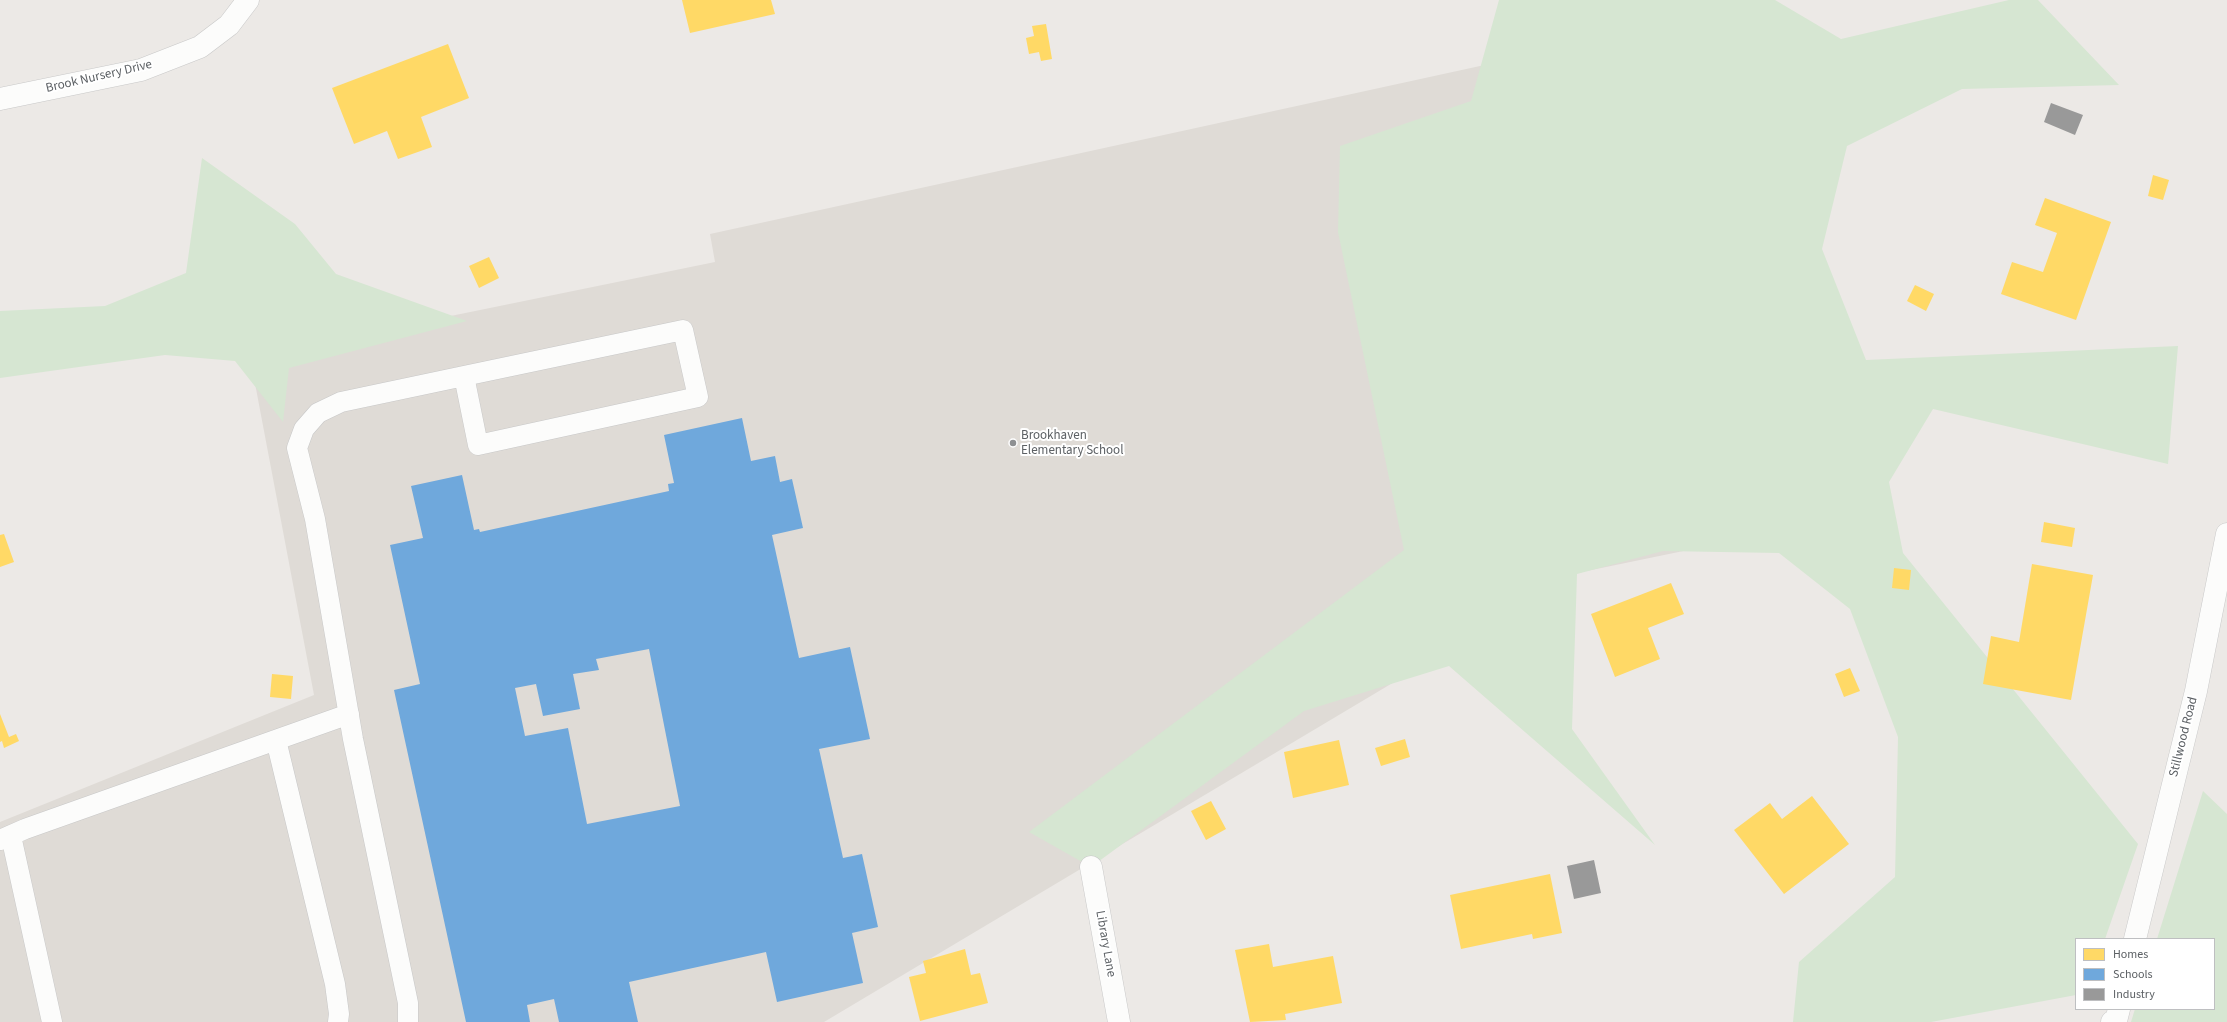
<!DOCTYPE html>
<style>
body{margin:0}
#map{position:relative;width:2227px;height:1022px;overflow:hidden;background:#ece9e6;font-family:"Source Sans 3",sans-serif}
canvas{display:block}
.legend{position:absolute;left:2075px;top:938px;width:140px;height:72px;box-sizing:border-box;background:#fff;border:1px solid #bebfc1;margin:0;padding:5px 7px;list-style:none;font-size:12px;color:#5c6064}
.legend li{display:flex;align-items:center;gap:8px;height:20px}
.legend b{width:20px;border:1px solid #bebfc1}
</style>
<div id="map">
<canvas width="2227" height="1022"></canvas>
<ul class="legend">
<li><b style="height:11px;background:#ffd966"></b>Homes</li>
<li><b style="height:11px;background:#6fa8dc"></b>Schools</li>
<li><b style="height:11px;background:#999"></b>Industry</li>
</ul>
</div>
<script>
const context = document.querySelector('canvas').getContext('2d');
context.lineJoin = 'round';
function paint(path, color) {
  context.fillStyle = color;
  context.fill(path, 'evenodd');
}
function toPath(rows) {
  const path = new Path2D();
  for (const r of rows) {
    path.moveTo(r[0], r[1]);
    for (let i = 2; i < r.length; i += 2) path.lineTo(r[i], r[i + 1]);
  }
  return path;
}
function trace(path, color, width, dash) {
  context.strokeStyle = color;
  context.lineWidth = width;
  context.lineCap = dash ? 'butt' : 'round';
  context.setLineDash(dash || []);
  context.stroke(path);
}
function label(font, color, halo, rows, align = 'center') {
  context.font = font + ' "Source Sans 3",sans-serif';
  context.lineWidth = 4;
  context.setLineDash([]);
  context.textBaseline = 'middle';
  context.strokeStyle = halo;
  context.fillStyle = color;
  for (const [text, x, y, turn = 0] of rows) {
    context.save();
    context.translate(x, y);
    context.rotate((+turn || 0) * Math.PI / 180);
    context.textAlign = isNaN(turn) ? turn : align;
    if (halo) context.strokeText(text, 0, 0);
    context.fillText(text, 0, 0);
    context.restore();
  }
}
const education = toPath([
 [1645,30,1785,530,1577,573,824,1022,0,1022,0,822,314,695,250,357,715,262,710,234]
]);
const green = toPath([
 [1499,0,1775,0,1841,39,2009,0,2038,0,2119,85,1962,89,1847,146,1822,249,1866,360,2178,346,2168,464,1933,409,1889,482,1903,553,2138,844,2105,939,2076,939,2076,995,1931,1022,1793,1022,1799,962,1895,877,1898,737,1850,609,1779,553,1663,551,1577,574,1572,729,1655,845,1449,666,1304,711,1091,867,1029,832,1404,550,1338,232,1340,146,1471,101],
 [202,158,295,224,336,274,467,321,289,368,283,422,235,361,165,355,0,378,0,311,105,306,186,273],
 [2203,791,2227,814,2227,1022,2131,1022,2135,1009,2214,1009,2214,939,2157,939]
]);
const homes = toPath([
 [682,0,771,0,775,14,690,33],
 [1046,24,1052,59,1041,61,1039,52,1029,54,1026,38,1034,36,1032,26],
 [448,44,469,98,421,117,432,147,398,159,387,131,354,144,332,88],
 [2153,175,2169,180,2163,200,2148,196],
 [2045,198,2111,222,2076,320,2001,294,2012,262,2043,272,2057,233,2035,225],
 [489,257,499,278,479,288,469,266],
 [1915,285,1934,294,1926,311,1907,301],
 [2044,522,2075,528,2072,547,2041,542],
 [4,534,14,562,0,567,0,535],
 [2032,564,2093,575,2071,700,1983,684,1991,636,2019,642],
 [1894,568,1911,570,1909,590,1892,588],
 [1671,583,1684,614,1648,628,1660,659,1615,677,1591,614],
 [1850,668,1860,691,1844,697,1835,674],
 [272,674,293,676,291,699,270,697],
 [0,714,9,737,16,734,19,741,4,748,2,741,0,742],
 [1405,739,1410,757,1381,766,1375,748],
 [1339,740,1349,785,1293,798,1284,752],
 [1812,796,1849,844,1784,894,1734,830,1770,803,1782,819],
 [1211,801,1226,829,1206,840,1191,811],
 [1550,874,1562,933,1533,939,1532,934,1461,949,1450,895],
 [1269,944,1273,967,1333,956,1342,1003,1285,1014,1286,1020,1250,1022,1235,950],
 [965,949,971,975,980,973,988,1003,920,1021,909,977,926,973,923,961]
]);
const schools = toPath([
 [742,418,751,461,775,456,780,482,792,479,803,528,772,535,799,658,850,647,870,739,819,749,843,858,862,854,878,927,852,933,863,983,777,1002,766,952,629,982,638,1022,559,1022,554,999,527,1005,530,1022,466,1022,394,690,420,684,390,545,423,538,411,486,462,475,474,530,479,529,480,532,669,491,668,484,674,483,664,435],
 [649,649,680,806,587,824,568,728,525,736,515,688,536,684,543,716,580,709,573,674,599,670,596,659]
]);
const industry = toPath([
 [2051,103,2083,115,2075,135,2044,122],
 [1594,860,1601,893,1574,899,1567,866]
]);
const service = toPath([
 [276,740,335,984,339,1014,338,1022],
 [11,836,52,1022],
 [0,840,25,829,349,714],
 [408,1022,408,1003,353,739,315,519,297,448,304,429,318,413,341,402,464,376,683,330,698,397,478,445,464,376]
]);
const minor = toPath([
 [0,99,141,70,200,47,229,25,248,0],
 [1091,867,1119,1022],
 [2135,939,2196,691,2227,534],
 [2112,1022,2116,1021,2119,1009]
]);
const markers = [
 [1013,443,4,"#8e9092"]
];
const streetNames = [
 ["Brook Nursery Drive",99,77,-13],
 ["Stillwood Road",2184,737,-76],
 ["Library Lane",1105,944,80]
];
const poiNames = [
 ["Brookhaven",1021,436],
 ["Elementary School",1021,451]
];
paint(education, '#dfdbd6');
paint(green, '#d6e6d2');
paint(homes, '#ffd966');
paint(schools, '#6fa8dc');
paint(industry, '#999');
trace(service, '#c8c8c8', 21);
trace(minor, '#c8c8c8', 23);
trace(service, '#fcfcfb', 20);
trace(minor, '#fcfcfb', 22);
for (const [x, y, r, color] of markers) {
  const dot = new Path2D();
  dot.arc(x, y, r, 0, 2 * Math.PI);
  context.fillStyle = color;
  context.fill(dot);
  trace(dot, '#fff', 1.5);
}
label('13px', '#5c6064', '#fff', streetNames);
label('13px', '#5c6064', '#fff', poiNames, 'left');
</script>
